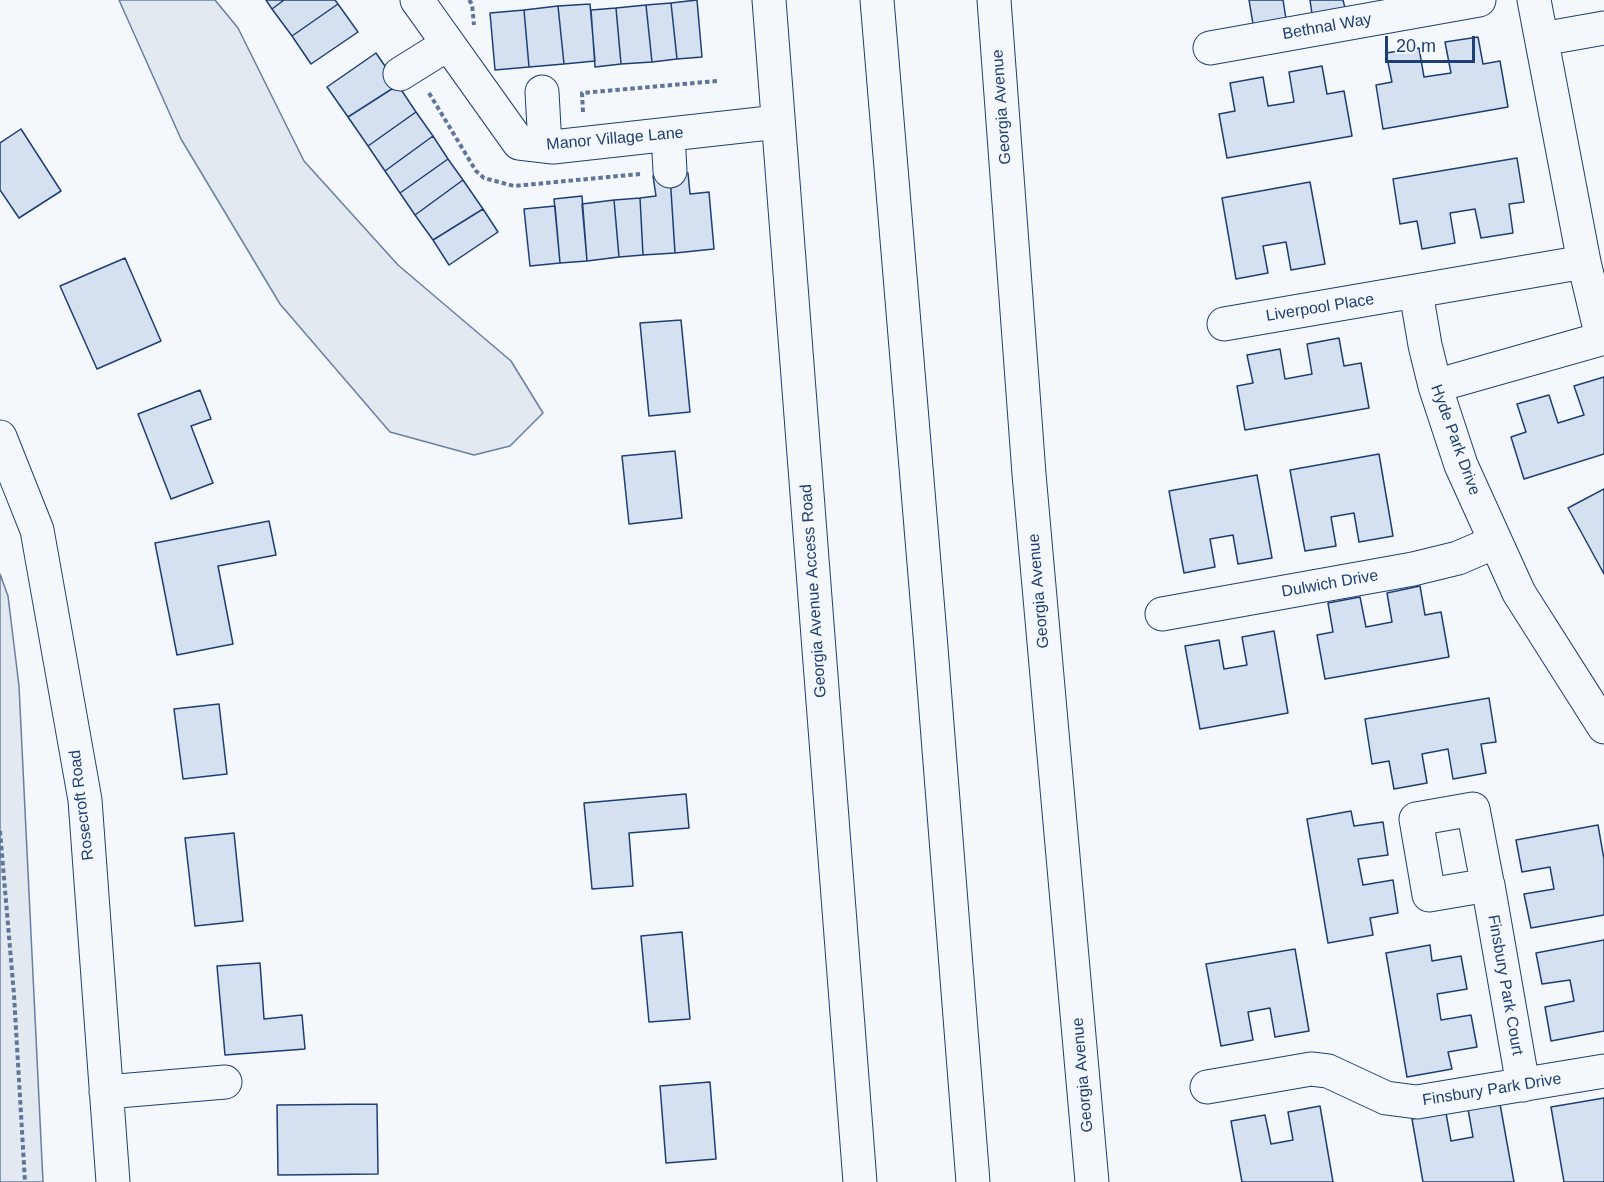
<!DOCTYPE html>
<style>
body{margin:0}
#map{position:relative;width:1604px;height:1182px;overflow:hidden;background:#f4f7fb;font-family:Helvetica,sans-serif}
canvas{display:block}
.scale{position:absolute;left:1385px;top:36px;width:90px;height:27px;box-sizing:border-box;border:3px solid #1d3f73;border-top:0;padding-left:8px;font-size:18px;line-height:21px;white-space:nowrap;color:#1d3f73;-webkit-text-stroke:4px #f4f7fb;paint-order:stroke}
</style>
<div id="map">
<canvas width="1604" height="1182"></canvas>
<div class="scale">20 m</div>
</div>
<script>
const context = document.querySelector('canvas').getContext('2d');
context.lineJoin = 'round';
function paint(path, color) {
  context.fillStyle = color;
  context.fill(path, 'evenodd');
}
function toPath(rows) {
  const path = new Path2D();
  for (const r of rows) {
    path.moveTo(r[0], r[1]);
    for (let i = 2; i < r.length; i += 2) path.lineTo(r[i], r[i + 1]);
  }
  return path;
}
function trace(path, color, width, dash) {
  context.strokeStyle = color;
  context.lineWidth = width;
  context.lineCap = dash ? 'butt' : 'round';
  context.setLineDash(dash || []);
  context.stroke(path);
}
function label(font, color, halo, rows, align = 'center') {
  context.font = font + ' Helvetica,sans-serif';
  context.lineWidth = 4.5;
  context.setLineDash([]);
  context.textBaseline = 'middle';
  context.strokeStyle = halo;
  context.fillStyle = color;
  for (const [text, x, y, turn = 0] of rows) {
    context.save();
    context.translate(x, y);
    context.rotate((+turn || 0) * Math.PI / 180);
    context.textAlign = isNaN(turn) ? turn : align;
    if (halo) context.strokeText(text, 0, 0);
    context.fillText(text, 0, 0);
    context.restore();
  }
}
const green = toPath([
 [119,0,215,0,238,28,304,161,398,265,511,361,543,413,510,446,474,455,390,432,280,304,181,139,119,0],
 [0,574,8,596,19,686,43,1182,0,1182,0,574]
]);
const building = toPath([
 [266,0,284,0,272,9,266,0],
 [284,0,335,0,338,4,292,36,272,9,284,0],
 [697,0,702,57,677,59,671,3,697,0],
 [1249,0,1283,0,1286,19,1253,24,1249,0],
 [1310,0,1343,0,1345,8,1312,14,1310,0],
 [671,3,677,59,652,62,646,5,671,3],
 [338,4,358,32,311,64,292,36,338,4],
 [590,4,595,61,564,64,558,6,590,4],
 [646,5,652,62,621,64,616,8,646,5],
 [558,6,564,64,529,67,524,10,558,6],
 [616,8,621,64,595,67,591,10,616,8],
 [524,10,529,67,495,70,490,13,524,10],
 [1478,37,1483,64,1500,61,1508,107,1383,129,1376,85,1392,82,1386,53,1419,48,1424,77,1451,73,1445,42,1478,37],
 [376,53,398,85,348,117,327,87,376,53],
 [1322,66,1327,94,1344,91,1352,136,1227,158,1219,114,1235,111,1230,83,1263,77,1268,106,1294,102,1289,72,1322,66],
 [398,85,416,112,368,146,348,117,398,85],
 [416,112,433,136,385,171,368,146,416,112],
 [21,129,61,191,19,218,0,190,0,143,21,129],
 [433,136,448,159,400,193,385,171,433,136],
 [1517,158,1524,202,1509,204,1513,233,1481,238,1475,209,1450,213,1455,243,1422,249,1417,221,1400,224,1393,179,1517,158],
 [448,159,463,180,415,215,400,193,448,159],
 [688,173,690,194,709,192,714,249,675,253,670,175,688,173],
 [670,175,675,253,643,255,640,198,656,196,653,176,670,175],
 [463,180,483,209,433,240,415,215,463,180],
 [1310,182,1325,264,1291,270,1286,242,1263,246,1268,273,1236,279,1222,198,1310,182],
 [582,196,587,261,560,263,554,199,582,196],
 [640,198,643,255,619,257,614,200,640,198],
 [614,200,619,257,587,261,582,204,614,200],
 [555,206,560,263,530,266,524,209,555,206],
 [483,209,498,232,449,265,433,240,483,209],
 [125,258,161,341,97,369,60,286,125,258],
 [681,320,690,412,649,416,640,323,681,320],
 [1339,338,1344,366,1361,363,1369,408,1245,430,1237,386,1253,383,1247,355,1280,349,1285,379,1312,374,1307,344,1339,338],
 [1604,377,1604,454,1524,479,1511,437,1526,432,1517,404,1549,395,1558,423,1584,415,1574,386,1604,377],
 [200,390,211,419,191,426,213,483,171,499,138,414,200,390],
 [675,451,682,518,629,524,622,456,675,451],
 [1379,454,1393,536,1359,542,1354,513,1331,517,1336,546,1305,551,1290,470,1379,454],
 [1257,475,1272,558,1238,564,1233,535,1210,539,1215,567,1184,573,1169,491,1257,475],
 [1604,489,1604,574,1568,508,1604,489],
 [269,521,276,555,218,566,233,644,177,655,155,543,269,521],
 [1420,586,1425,615,1441,612,1449,657,1325,679,1317,635,1333,632,1328,603,1360,597,1366,627,1392,622,1387,593,1420,586],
 [1274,631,1288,713,1200,729,1185,646,1219,640,1224,669,1247,665,1242,637,1274,631],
 [1489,698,1496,742,1481,744,1486,773,1453,779,1448,749,1422,754,1427,783,1394,789,1389,761,1372,764,1365,719,1489,698],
 [219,704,227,774,183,779,174,709,219,704],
 [686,794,689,828,629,833,633,886,592,889,584,803,686,794],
 [1351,811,1354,826,1383,822,1388,855,1358,859,1363,885,1393,880,1398,913,1370,918,1373,935,1328,943,1307,819,1351,811],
 [1598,825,1604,859,1604,915,1531,928,1524,894,1554,889,1550,867,1522,872,1516,840,1598,825],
 [234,833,243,921,195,926,185,838,234,833],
 [682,932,690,1019,649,1022,641,936,682,932],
 [1604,940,1604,1031,1551,1041,1545,1007,1574,1001,1570,980,1542,984,1536,953,1604,940],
 [1430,945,1432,961,1461,956,1467,989,1437,994,1441,1020,1471,1015,1477,1047,1448,1052,1452,1069,1407,1077,1386,953,1430,945],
 [1295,949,1309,1031,1275,1037,1270,1008,1248,1012,1253,1040,1221,1046,1206,964,1295,949],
 [260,963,264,1019,302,1015,305,1049,225,1055,217,966,260,963],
 [710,1082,716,1159,666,1163,660,1086,710,1082],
 [1604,1098,1604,1182,1564,1182,1551,1107,1604,1098],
 [377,1104,378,1174,278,1175,277,1105,377,1104],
 [1500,1104,1514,1182,1423,1182,1412,1119,1446,1113,1451,1141,1473,1137,1468,1109,1500,1104],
 [1320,1106,1333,1182,1242,1182,1231,1121,1265,1115,1271,1144,1293,1140,1288,1112,1320,1106]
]);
const path = toPath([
 [469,0,472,4,474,25],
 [429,93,476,171,484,178,514,186,640,174],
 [583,112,582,93,717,81],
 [0,831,14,995,25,1182]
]);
const minor = toPath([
 [417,0,519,143,553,147,778,122],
 [769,0,860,1182],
 [1534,0,1584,262,1602,338],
 [1542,39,1604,28],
 [1210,48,1479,0],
 [400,74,448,44],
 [542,92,545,146],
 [668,135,670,171],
 [1416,292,1425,345,1435,386,1461,465,1519,593,1604,727],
 [1224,324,1584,262],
 [1435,386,1604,338],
 [0,437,37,530,85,800,113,1182],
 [1162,614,1413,569,1458,558,1495,542],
 [1488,885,1429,895,1416,819,1473,809,1487,882,1488,885,1523,1085],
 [1207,1087,1311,1069,1328,1071,1386,1098,1417,1102,1604,1071],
 [106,1092,225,1082]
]);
const major = toPath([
 [877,0,930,635,973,1182],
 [994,0,1029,474,1092,1182]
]);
const streetNames = [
 ["Bethnal Way",1327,27,-10],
 ["Georgia Avenue",1002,107,-94],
 ["Manor Village Lane",615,139,-5],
 ["Liverpool Place",1320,308,-9],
 ["Hyde Park Drive",1455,440,70],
 ["Dulwich Drive",1330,584,-10],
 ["Georgia Avenue Access Road",814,591,-94],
 ["Georgia Avenue",1039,591,-95],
 ["Rosecroft Road",82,805,-97],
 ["Finsbury Park Court",1505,985,80],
 ["Georgia Avenue",1083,1075,-95],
 ["Finsbury Park Drive",1492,1090,-9]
];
paint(green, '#e3e9f0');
trace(green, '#687fa3', 1.5);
paint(building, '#d5e0f0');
trace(building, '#1d3f73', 1.5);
trace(minor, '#1d3f73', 35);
trace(major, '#1d3f73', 35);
trace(path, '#5e769c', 4, [4.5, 3]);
trace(minor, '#f4f7fb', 33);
trace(major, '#f4f7fb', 33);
label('16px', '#1d3f73', '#f4f7fb', streetNames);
</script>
